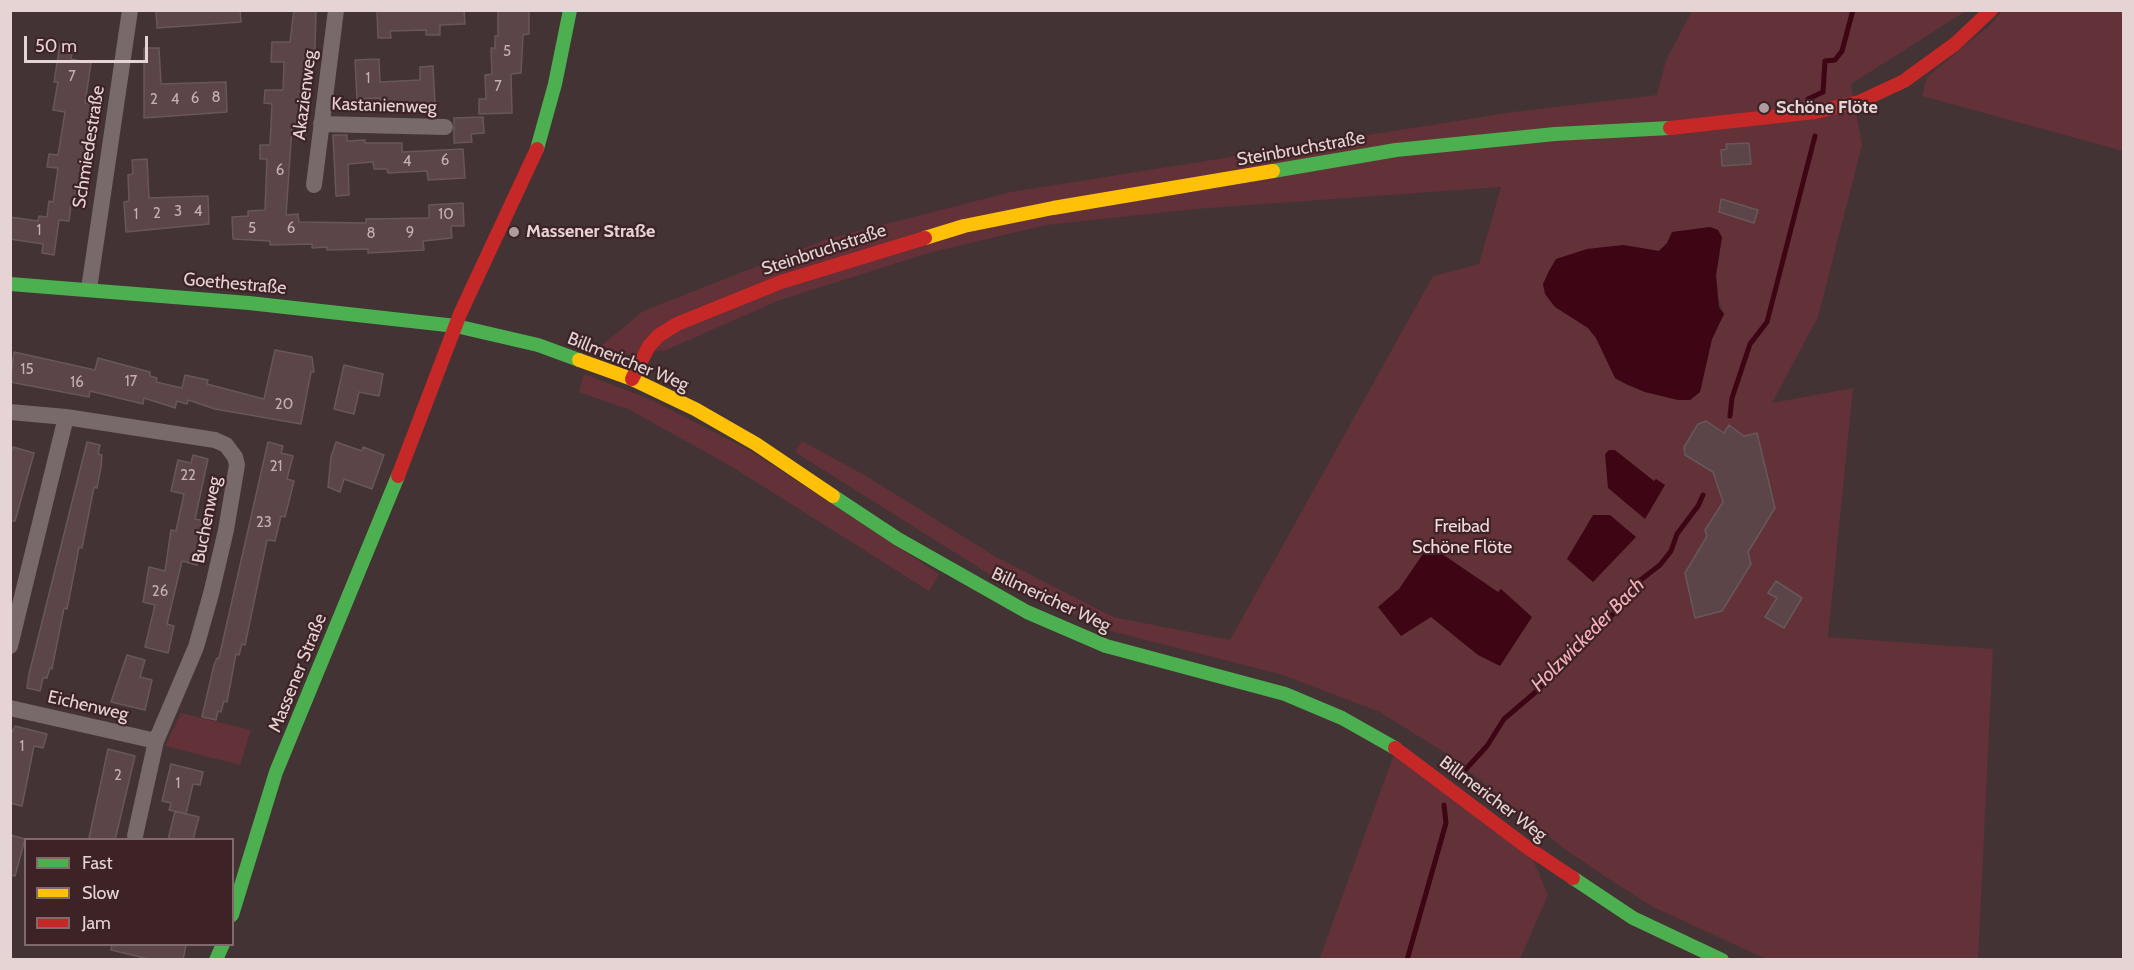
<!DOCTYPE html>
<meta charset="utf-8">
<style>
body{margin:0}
#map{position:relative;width:2134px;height:970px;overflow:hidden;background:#433335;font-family:Cabin,sans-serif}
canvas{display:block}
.frame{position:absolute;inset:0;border:12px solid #e6d4d5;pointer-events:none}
.legend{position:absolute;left:24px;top:838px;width:210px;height:108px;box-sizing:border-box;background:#3e2326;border:2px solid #816a6c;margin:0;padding:8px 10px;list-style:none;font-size:18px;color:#e6d4d5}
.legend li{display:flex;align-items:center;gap:12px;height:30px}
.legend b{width:30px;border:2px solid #816a6c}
.scale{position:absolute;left:24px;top:36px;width:124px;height:27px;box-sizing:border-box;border:3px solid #e6d4d5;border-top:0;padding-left:8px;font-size:18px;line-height:21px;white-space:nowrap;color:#e6d4d5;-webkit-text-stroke:4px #3e2326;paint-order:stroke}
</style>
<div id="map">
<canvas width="2134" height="970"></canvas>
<div class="frame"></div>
<ul class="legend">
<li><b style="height:8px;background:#4caf50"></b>Fast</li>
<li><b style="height:8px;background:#ffc107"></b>Slow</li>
<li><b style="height:8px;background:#c62828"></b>Jam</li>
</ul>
<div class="scale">50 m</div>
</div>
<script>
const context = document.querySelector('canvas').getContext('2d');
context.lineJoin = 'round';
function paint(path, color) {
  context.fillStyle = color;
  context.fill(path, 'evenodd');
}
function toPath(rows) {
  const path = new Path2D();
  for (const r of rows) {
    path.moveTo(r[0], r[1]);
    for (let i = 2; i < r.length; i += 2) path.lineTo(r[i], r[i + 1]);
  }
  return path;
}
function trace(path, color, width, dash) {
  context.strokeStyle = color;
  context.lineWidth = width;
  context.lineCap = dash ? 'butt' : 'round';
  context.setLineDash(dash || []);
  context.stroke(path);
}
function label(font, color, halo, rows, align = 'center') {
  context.font = font + ' Cabin,sans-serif';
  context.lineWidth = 4.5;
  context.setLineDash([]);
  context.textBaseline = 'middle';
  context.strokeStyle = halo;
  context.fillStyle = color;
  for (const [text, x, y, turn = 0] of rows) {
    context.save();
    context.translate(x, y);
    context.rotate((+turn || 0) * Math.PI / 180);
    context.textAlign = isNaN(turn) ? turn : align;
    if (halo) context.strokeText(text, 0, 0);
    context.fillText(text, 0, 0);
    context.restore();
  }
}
const green = toPath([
 [1692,11,1966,11,1851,84,1862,145,1818,317,1772,403,1853,388,1828,637,1993,649,1978,959,1766,959,1653,907,1609,879,1563,848,1453,758,1380,712,1283,675,1111,631,989,574,795,452,802,441,866,476,996,557,1113,617,1230,640,1433,276,1479,264,1501,187,1195,209,1046,225,929,253,780,300,666,350,624,355,601,346,643,311,827,239,1011,192,1513,112,1657,95,1666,60],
 [1710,227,1720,253,1716,275,1716,294,1724,314,1712,339,1700,392,1690,400,1645,392,1626,384,1615,378,1596,338,1588,328,1543,284,1549,271,1556,259,1607,248,1623,245,1659,251,1667,243,1672,232],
 [2002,11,2123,11,2123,151,1922,96,1927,77,1991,24],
 [584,374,652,400,751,451,939,574,929,591,734,468,630,410,579,392],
 [181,713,251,730,240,765,165,746],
 [1396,749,1528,848,1548,895,1520,959,1319,960]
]);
const water = toPath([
 [1710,227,1718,230,1722,237,1716,275,1719,307,1724,314,1712,339,1700,392,1690,400,1678,400,1645,392,1626,384,1615,378,1596,338,1588,328,1555,307,1545,294,1543,284,1549,271,1556,259,1587,249,1623,245,1659,251,1667,243,1672,232],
 [1609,450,1615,450,1654,481,1656,479,1665,485,1645,519,1608,488,1605,454],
 [1593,515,1610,515,1636,537,1593,582,1567,559],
 [1429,545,1498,592,1501,589,1532,617,1500,666,1478,655,1431,617,1401,636,1378,607,1399,589]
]);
const stream = toPath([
 [1808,99,1823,92,1825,61,1835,60,1842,51,1853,10],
 [1730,416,1732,398,1750,344,1767,322,1815,136],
 [1465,770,1487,746,1504,719,1538,690,1574,648,1619,609,1634,585,1660,565,1671,551,1677,534,1698,506,1703,495],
 [1407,960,1446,823,1444,805]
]);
const building = toPath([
 [156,10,240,10,241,22,157,28,156,10],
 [294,10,316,10,315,47,313,61,307,60,305,91,300,91,299,128,292,127,286,215,298,214,299,222,366,223,366,219,429,218,429,205,463,203,464,226,451,226,452,238,423,241,424,250,368,253,368,249,327,250,327,247,312,248,312,244,270,245,270,241,233,239,232,217,248,216,248,211,265,210,267,159,260,159,260,145,270,145,272,104,264,103,265,90,283,90,284,62,271,62,272,42,290,42,294,10],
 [377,10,464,10,465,24,440,25,440,35,426,35,426,30,390,31,391,38,378,38,377,10],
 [498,10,529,10,529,34,523,35,521,73,511,74,512,113,479,114,479,99,486,99,485,75,492,74,491,48,495,48,495,36,498,36,498,10],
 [60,44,73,46,71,59,91,63,85,103,92,104,76,205,71,205,69,221,59,220,54,255,42,253,43,244,10,239,10,217,38,221,39,216,47,217,49,201,53,202,58,168,47,167,49,154,58,155,65,112,53,110,58,82,54,82,60,44],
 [144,48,159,48,161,84,226,82,227,112,144,118,144,48],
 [379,59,380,82,420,80,420,67,433,66,435,104,397,106,380,105,380,98,357,99,355,60,379,59],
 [483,117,484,133,471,134,472,142,454,143,454,118,483,117],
 [333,135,347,135,347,141,365,140,365,143,402,143,402,152,463,149,465,178,428,180,427,171,388,173,387,169,374,169,373,162,348,164,349,195,336,196,333,135],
 [1749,143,1751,164,1722,166,1721,150,1727,149,1726,144,1749,143],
 [147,159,149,198,208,196,209,224,126,232,124,202,129,201,128,175,133,174,132,160,147,159],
 [1721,199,1758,210,1754,223,1719,212,1721,199],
 [275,350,312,357,314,372,311,372,301,424,215,409,188,400,187,404,177,401,175,408,144,398,143,404,90,391,89,397,10,382,14,352,95,370,98,358,150,372,150,376,157,378,156,382,182,388,185,375,208,380,207,384,264,399,275,350],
 [344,365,383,374,379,396,359,392,354,414,334,409,344,365],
 [1706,421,1724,433,1729,425,1744,436,1757,433,1775,508,1748,552,1751,564,1722,611,1695,618,1685,573,1707,536,1705,530,1723,502,1713,472,1685,455,1684,447,1698,424,1706,421],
 [87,442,100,445,98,454,102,455,101,467,97,488,94,487,82,548,79,547,77,558,67,609,64,608,52,669,50,668,47,678,43,678,40,691,27,688,29,674,87,442],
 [268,442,283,446,281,453,293,456,287,479,294,481,285,517,281,516,275,541,267,540,245,645,242,644,239,655,236,654,227,702,224,701,221,712,218,711,216,720,202,717,204,708,214,665,217,658,219,658,268,442],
 [336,442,362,451,363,447,384,455,372,489,344,479,340,492,328,487,331,457,336,442],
 [13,447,34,453,15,521,10,521,10,457,13,447],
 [193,455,208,459,195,519,205,521,197,565,182,561,167,624,174,626,168,653,145,647,155,605,143,602,149,567,165,571,171,530,176,531,184,494,171,491,178,460,191,463,193,455],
 [1776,581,1802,598,1784,628,1765,617,1777,598,1768,593,1776,581],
 [127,655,145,660,140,677,152,680,145,710,111,702,127,655],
 [15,726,47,734,43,748,34,746,22,806,10,803,10,736,15,726],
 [108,749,135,756,115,840,97,840,89,838,108,749],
 [171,764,203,772,200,785,193,784,186,814,169,810,171,803,162,801,171,764],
 [175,811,199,817,193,840,168,840,175,811],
 [10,835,25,839,15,876,10,875,10,835],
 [112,945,186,945,183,960,153,960,111,950,112,945]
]);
const street = toPath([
 [321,124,445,127],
 [314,185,336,10],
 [89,289,130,10],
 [10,412,66,417,215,440,226,445,235,457,237,465,226,530,211,594,196,647,156,741,135,836],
 [10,646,66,417],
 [10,708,156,741]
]);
const fast = toPath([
 [537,149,555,84,570,10],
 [1273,171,1396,150,1555,134,1670,128],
 [10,284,249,303,456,326,538,345,579,360],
 [833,496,898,539,1027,612,1106,646,1285,694,1342,718,1395,748],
 [1573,878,1633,918,1722,960],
 [232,915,276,772,398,476],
 [216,960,223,944]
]);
const slow = toPath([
 [925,238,964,226,1053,208,1273,171],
 [579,360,632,379,695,409,756,444,833,496]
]);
const jam = toPath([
 [1670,128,1815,112,1859,102,1904,81,1955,44,1991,10],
 [632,379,649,346,658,336,677,324,781,282,925,238],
 [398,476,460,314,537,149],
 [1395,748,1528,848,1573,878]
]);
const markers = [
 [1764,108,6,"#ad9c9d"],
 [514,232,6,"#ad9c9d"]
];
const numberNames = [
 ["5",507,52],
 ["7",72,77],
 ["1",368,79],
 ["7",498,87],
 ["8",216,98],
 ["6",195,99],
 ["2",154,100],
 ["4",175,100],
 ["6",445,161],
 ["4",407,162],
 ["6",280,171],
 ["3",178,212],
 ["4",198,212],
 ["2",157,214],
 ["1",136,215],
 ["10",446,215],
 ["5",252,229],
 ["6",291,229],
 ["1",39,231],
 ["9",410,233],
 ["8",371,234],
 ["15",27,370],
 ["17",131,382],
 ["16",77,383],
 ["20",284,405],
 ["21",276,467],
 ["22",188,476],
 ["23",264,523],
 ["26",160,592],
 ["1",22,747],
 ["2",118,776],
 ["1",178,784]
];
const streetNames = [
 ["Akazienweg",305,95,-83],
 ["Kastanienweg",384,106,2],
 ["Schmiedestraße",89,147,-81],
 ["Steinbruchstraße",1301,149,-10],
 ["Steinbruchstraße",824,250,-18],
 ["Goethestraße",235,284,5],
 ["Billmericher Weg",628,362,22],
 ["Buchenweg",207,520,-79],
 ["Billmericher Weg",1051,600,25],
 ["Massener Straße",298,673,-68],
 ["Eichenweg",88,706,13],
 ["Billmericher Weg",1493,799,37]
];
const poiNames = [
 ["Schöne Flöte",1776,108],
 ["Massener Straße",526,232]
];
const parkNames = [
 ["Freibad",1462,527],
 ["Schöne Flöte",1462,548]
];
const waterNames = [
 ["Holzwickeder Bach",1588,635,-45]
];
paint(green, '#633138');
paint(water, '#3e0514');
trace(stream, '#3e0514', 5);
paint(building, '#5c4549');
trace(building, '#665859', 1.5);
trace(street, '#78696b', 16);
trace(fast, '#4caf50', 14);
trace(slow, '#ffc107', 14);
trace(jam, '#c62828', 14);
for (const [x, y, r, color] of markers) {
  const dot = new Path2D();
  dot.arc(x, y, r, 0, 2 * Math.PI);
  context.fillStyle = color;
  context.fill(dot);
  trace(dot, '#3e2326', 2);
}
label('15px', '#c4b0b2', null, numberNames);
label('18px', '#e6d4d5', '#3e2326', streetNames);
label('bold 18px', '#e6d4d5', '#3e2326', poiNames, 'left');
label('18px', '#f5dbdd', '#3e2326', parkNames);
label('italic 20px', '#f8aeb6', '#3e2326', waterNames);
</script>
